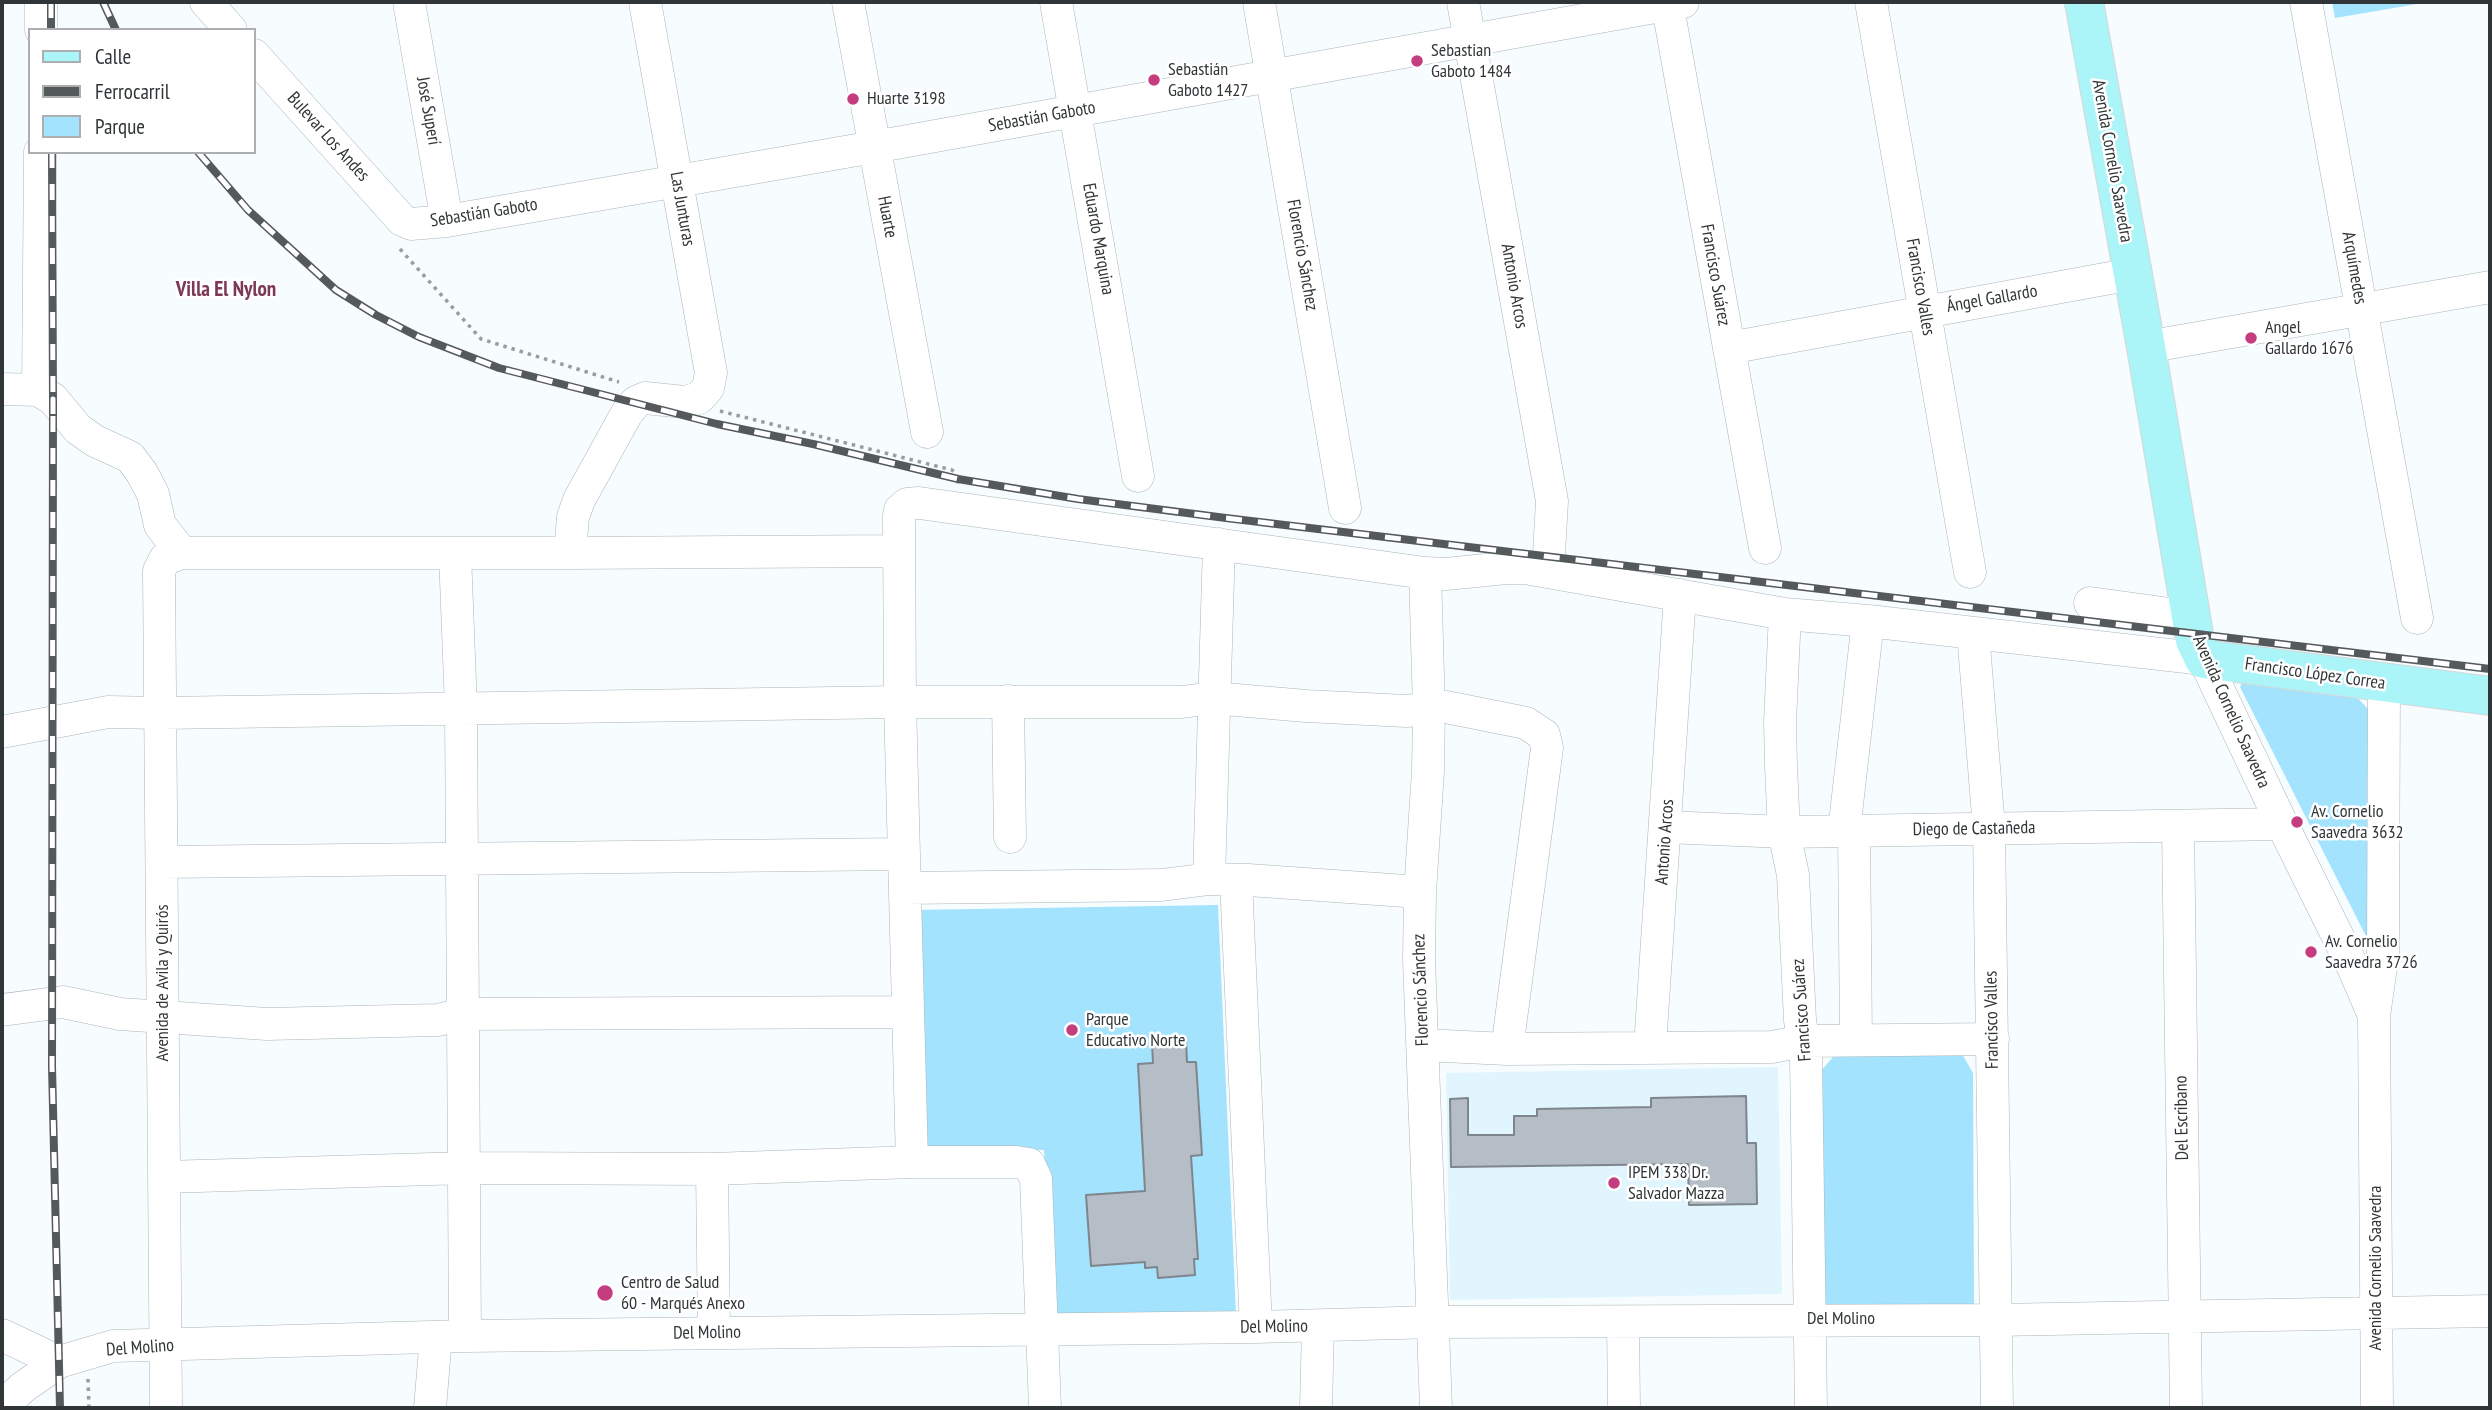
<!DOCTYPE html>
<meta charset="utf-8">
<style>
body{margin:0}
#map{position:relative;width:2492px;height:1410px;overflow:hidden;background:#f7fcfe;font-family:"PT Sans Narrow",sans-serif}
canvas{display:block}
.frame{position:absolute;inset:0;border:4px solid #303537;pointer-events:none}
.legend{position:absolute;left:28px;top:28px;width:228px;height:126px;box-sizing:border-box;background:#fff;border:2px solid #acaeaf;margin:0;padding:9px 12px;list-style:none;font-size:21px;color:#303537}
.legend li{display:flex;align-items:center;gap:14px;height:35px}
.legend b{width:35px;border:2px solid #acaeaf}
</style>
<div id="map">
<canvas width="2492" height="1410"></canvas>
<div class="frame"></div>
<ul class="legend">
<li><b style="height:9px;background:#abf4f7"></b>Calle</li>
<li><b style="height:9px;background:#54595b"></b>Ferrocarril</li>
<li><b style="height:19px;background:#a3e3fd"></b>Parque</li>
</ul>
</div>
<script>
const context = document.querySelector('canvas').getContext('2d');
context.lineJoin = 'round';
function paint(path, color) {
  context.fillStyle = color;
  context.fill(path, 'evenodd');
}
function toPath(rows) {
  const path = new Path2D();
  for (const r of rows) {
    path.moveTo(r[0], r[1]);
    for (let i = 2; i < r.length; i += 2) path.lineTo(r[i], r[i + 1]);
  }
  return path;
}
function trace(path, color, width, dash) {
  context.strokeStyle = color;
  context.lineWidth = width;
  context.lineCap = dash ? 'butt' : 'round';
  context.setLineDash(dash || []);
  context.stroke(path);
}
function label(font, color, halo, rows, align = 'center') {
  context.font = font + ' "PT Sans Narrow",sans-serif';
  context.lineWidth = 5;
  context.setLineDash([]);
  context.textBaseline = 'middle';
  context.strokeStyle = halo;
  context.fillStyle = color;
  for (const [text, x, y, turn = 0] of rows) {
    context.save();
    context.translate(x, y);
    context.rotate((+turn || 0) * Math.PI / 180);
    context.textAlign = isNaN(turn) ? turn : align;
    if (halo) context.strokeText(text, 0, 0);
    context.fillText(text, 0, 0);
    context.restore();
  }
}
const built = toPath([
 [1778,1067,1782,1294,1450,1300,1446,1073]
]);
const green = toPath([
 [2332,2,2429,2,2335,18],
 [2246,676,2351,691,2369,710,2373,950,2240,687],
 [1218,905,1236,1315,1052,1319,1044,1150,925,1150,914,910],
 [1838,1051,1961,1052,1973,1073,1974,1307,1823,1308,1821,1071]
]);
const building = toPath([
 [1186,1041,1187,1062,1196,1062,1202,1155,1191,1156,1198,1259,1194,1259,1195,1275,1158,1278,1157,1267,1145,1268,1145,1262,1091,1266,1086,1195,1145,1191,1138,1064,1153,1063,1152,1043,1186,1041],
 [1746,1096,1747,1143,1756,1143,1757,1204,1689,1205,1688,1164,1451,1167,1450,1099,1468,1098,1468,1135,1514,1135,1514,1116,1537,1116,1537,1109,1651,1107,1651,1098,1746,1096]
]);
const path = toPath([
 [400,249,481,339,619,382],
 [720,411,952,470,957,475,958,484],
 [88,1379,89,1408]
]);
const minor = toPath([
 [206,2,231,30],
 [409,2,447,221],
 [848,2,927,432],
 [1056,2,1138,476],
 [1259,2,1345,508],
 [1463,2,1552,501,1548,571],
 [1667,2,1765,548],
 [1871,2,1970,572],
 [2306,2,2417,618],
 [41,30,41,2],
 [254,55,402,220,411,224,447,221,874,147,1683,2],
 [2146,347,2490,287],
 [1729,348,2132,274],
 [2,389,38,390,53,399,78,429,95,441,130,457,142,473,153,494,160,525,182,553],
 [38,390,40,152],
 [570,553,573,517,579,500,627,413,636,402,645,398,685,402,699,398,708,388,711,373,645,2],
 [455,554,461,708,465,1336],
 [1425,573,1429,709,1428,771,1420,892,1419,960,1436,1408],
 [2090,603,2192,617],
 [1785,614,1780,722,1781,766,1784,832,1793,875,1800,1020,1806,1057,1811,1408],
 [1973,633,1989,828,1997,1408],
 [1008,701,1010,837],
 [2,732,108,712,161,713,900,702,1182,702,1213,698,1306,706,1406,711,1446,707,1526,723,1544,735,1547,748,1507,1049],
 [1666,827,1784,832,2282,824],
 [2178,827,2186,1408],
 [1854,830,1856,1040],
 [1844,831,1868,621],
 [162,862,904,854],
 [1209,879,1219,544],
 [1236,880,1256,1327],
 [905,888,1162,885,1209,879,1248,880,1420,892],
 [2,1010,63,1002,120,1014,267,1024,438,1020,462,1014,907,1012],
 [2374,1016,2383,953,2384,683],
 [1423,1045,1507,1049,1772,1047,1803,1041,1993,1039],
 [1650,1047,1680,595],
 [912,1162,900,702,899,516,900,510,907,504,919,503,1425,573,1446,574,1506,568,1525,568,1785,614,1868,621,2204,659,2282,824,2353,967,2374,1016,2377,1408],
 [712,1169,714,1333],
 [165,1177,465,1168,712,1169,912,1162,1016,1162,1029,1164,1036,1179,1045,1408],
 [1623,1322,1624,1408],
 [2,1335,59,1362],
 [2,1407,22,1388,59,1362,113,1346,465,1336,1256,1327,1434,1322,1996,1320,2490,1311],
 [166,1408,159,571,165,559,182,553,570,553,899,551],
 [430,1408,436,1337],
 [1316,1408,1318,1326]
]);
const major = toPath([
 [2084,2,2146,347,2195,640,2204,659,2490,696]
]);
const rail = toPath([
 [51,2,51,30],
 [103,2,116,30],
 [52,152,53,408],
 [198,152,248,210,336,290,376,315,419,337,499,368,717,424,813,444,958,479,1078,499,1226,518,2490,669],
 [53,414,53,399,52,1066,60,1408]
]);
const markers = [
 [1417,61,7,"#c43e7f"],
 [1154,80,7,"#c43e7f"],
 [853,99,7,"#c43e7f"],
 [2251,338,7,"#c43e7f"],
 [2297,822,7,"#c43e7f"],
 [2311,952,7,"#c43e7f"],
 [1072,1030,7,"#c43e7f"],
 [1614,1183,7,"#c43e7f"],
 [605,1293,9,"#c43e7f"]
];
const poiNames = [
 ["Sebastian",1431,51],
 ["Gaboto 1484",1431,72],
 ["Sebastián",1168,70],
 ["Gaboto 1427",1168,91],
 ["Huarte 3198",867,99],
 ["Angel",2265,328],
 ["Gallardo 1676",2265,349],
 ["Av. Cornelio",2311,812],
 ["Saavedra 3632",2311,833],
 ["Av. Cornelio",2325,942],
 ["Saavedra 3726",2325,963],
 ["Parque",1086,1020],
 ["Educativo Norte",1086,1041],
 ["IPEM 338 Dr.",1628,1173],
 ["Salvador Mazza",1628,1194],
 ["Centro de Salud",621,1283],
 ["60 - Marqués Anexo",621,1304]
];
const streetNames = [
 ["José Superí",428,111,80],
 ["Sebastián Gaboto",1042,117,-10],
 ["Bulevar Los Andes",328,137,48],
 ["Avenida Cornelio Saavedra",2112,161,80],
 ["Las Junturas",682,209,80],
 ["Sebastián Gaboto",484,213,-9],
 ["Huarte",887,217,79],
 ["Eduardo Marquina",1098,239,80],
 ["Florencio Sánchez",1302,255,80],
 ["Arquímedes",2354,268,80],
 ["Francisco Suárez",1715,275,80],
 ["Antonio Arcos",1514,286,80],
 ["Francisco Valles",1920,287,80],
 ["Ángel Gallardo",1992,299,-10],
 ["Francisco López Correa",2315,674,8],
 ["Avenida Cornelio Saavedra",2231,712,66],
 ["Diego de Castañeda",1974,829,-1],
 ["Antonio Arcos",1665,842,-86],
 ["Avenida de Avila y Quirós",163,983,-90],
 ["Florencio Sánchez",1421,990,-92],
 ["Francisco Suárez",1802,1010,-94],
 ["Francisco Valles",1992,1020,-91],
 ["Del Escribano",2182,1118,-91],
 ["Avenida Cornelio Saavedra",2376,1268,-90],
 ["Del Molino",1841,1319],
 ["Del Molino",1274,1327,-1],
 ["Del Molino",707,1333,-1],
 ["Del Molino",140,1348,-4]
];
const quarterNames = [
 ["Villa El Nylon",226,290]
];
paint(built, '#e0f5fe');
paint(green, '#a3e3fd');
paint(building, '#b5bdc6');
trace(building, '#7e858d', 2);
trace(minor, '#aab5ba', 33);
trace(major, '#d6d7d7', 40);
trace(path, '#989d9f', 3.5, [3.5, 5]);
trace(minor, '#fff', 32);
trace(major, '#abf4f7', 38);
trace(rail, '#54595b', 8);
trace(rail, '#fff', 5, [16]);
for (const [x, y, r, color] of markers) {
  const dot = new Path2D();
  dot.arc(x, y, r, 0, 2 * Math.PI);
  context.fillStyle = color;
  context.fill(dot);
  trace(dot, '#fff', 2.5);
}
label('18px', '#303537', '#fff', poiNames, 'left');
label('18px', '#303537', '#fff', streetNames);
label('bold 21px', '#7c3956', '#fff', quarterNames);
</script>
